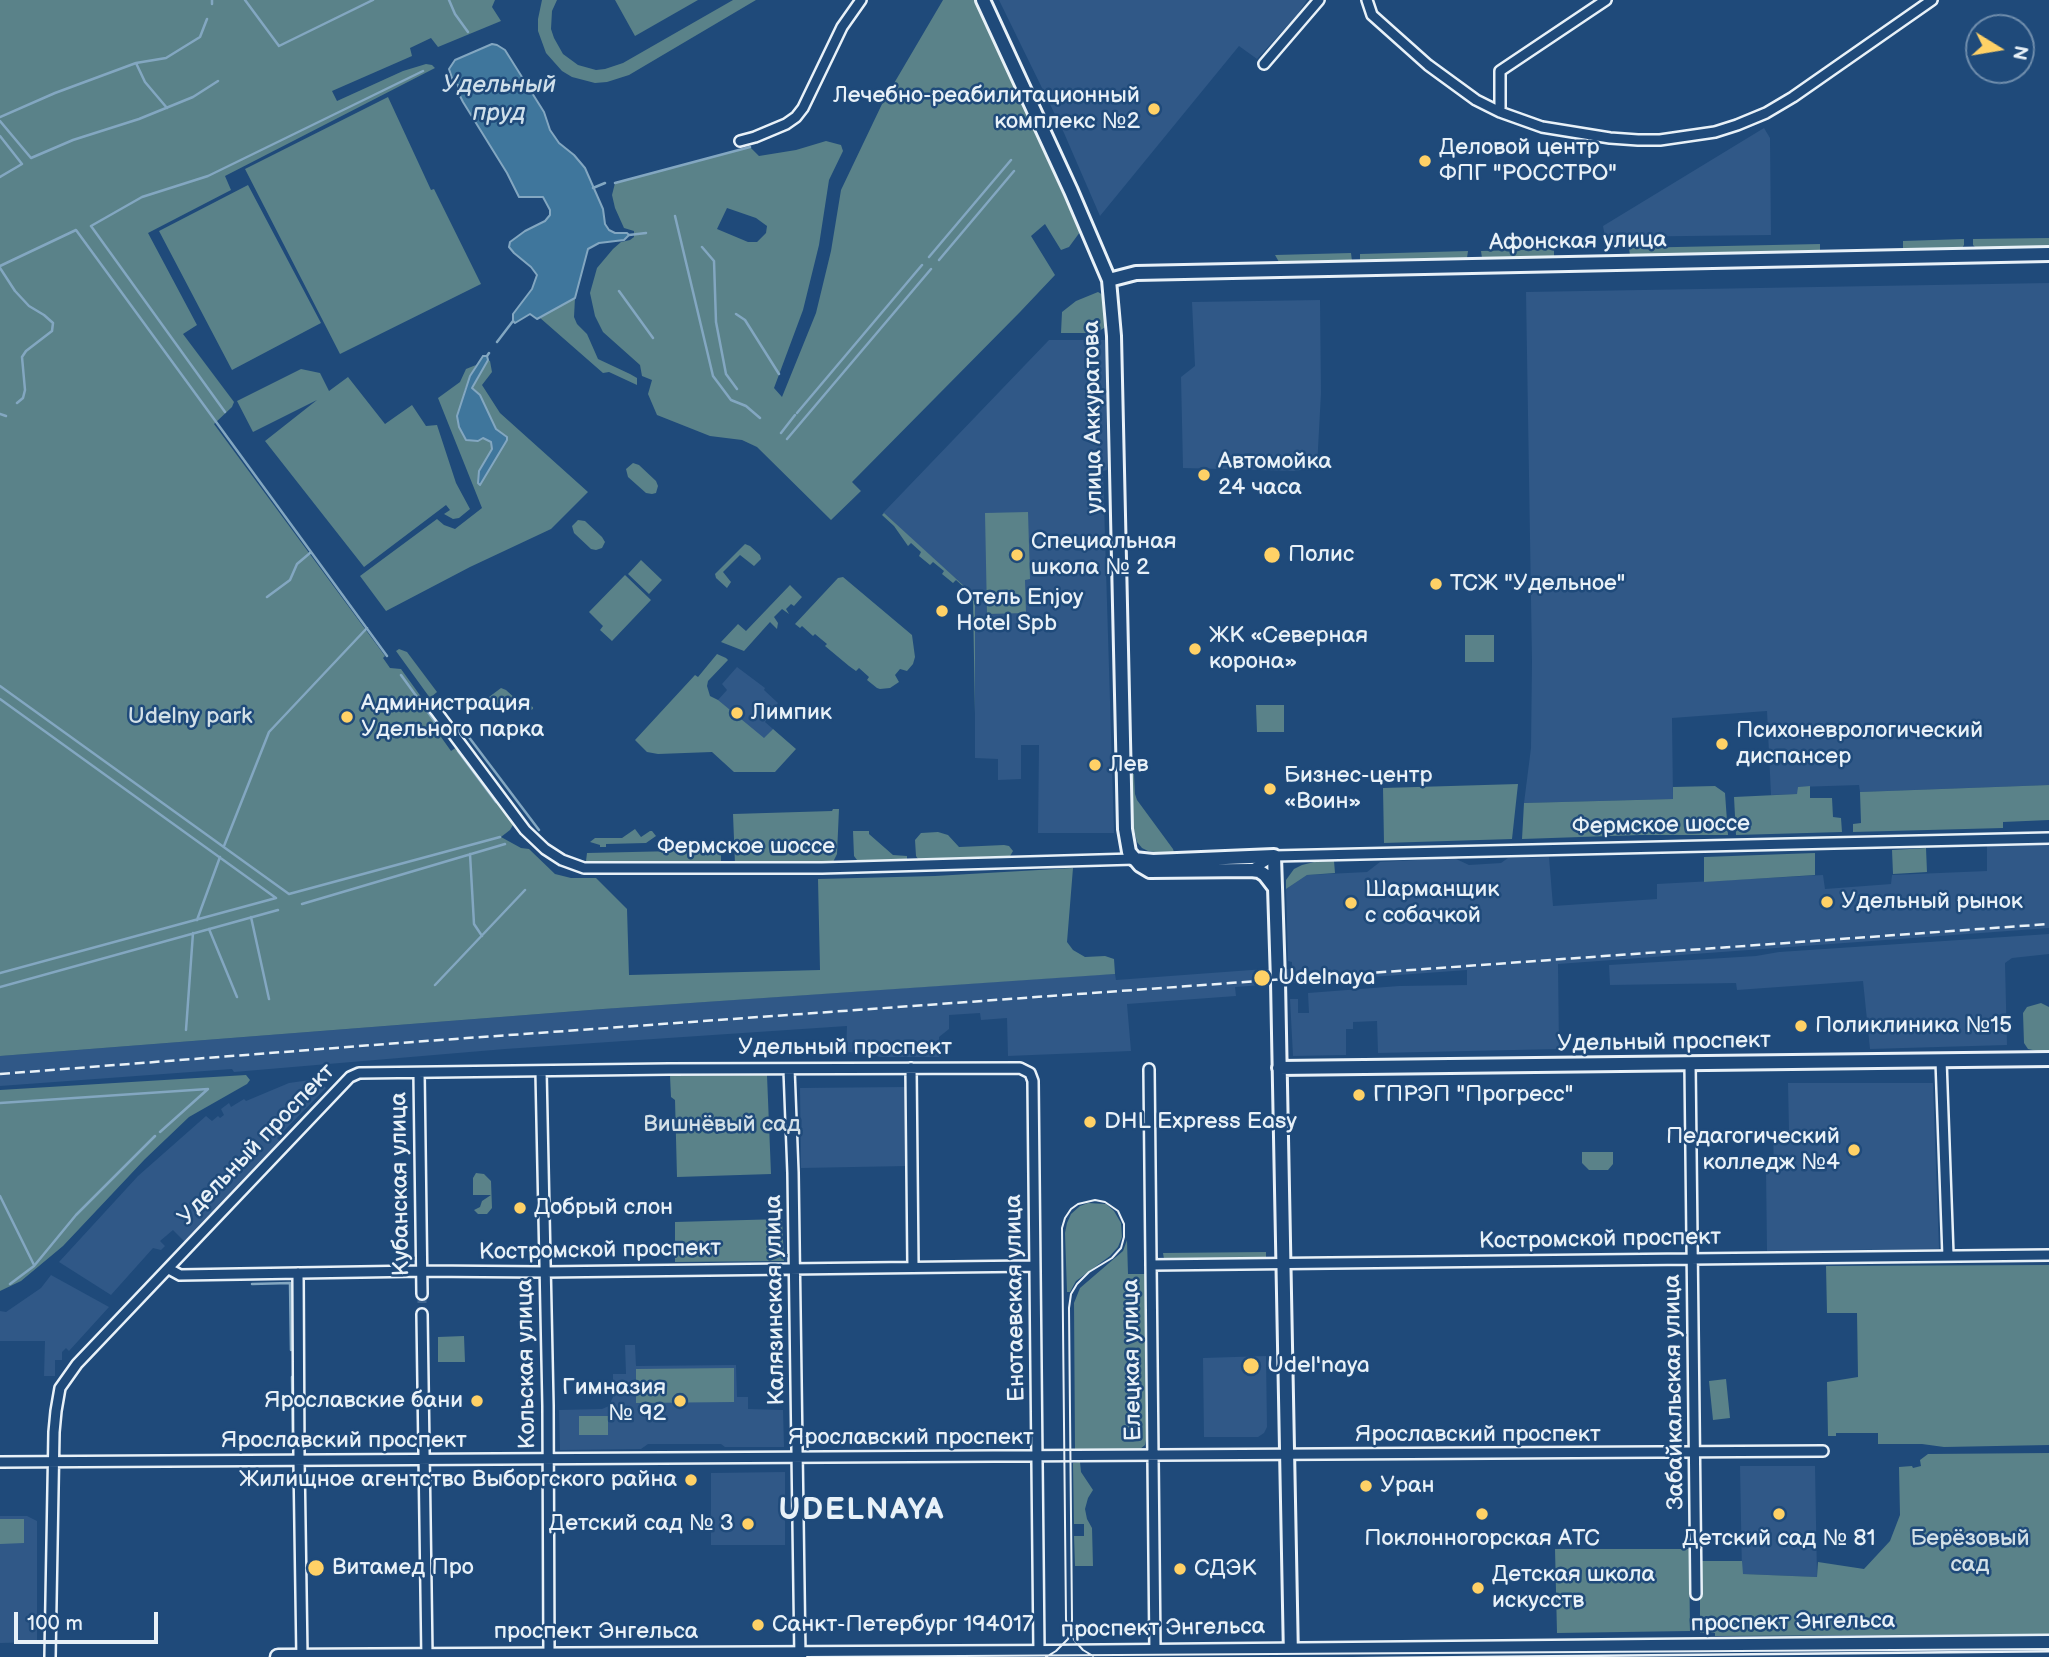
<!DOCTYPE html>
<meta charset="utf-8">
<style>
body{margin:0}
#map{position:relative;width:2049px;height:1657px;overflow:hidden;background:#1f4a7a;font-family:"Balsamiq Sans",sans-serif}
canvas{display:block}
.north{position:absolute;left:1965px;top:14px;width:70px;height:70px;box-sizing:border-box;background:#1f4a7a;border:2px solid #6f8dac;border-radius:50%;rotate:101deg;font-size:19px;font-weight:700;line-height:28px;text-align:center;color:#e8f1f8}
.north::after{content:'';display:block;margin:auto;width:24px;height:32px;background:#ffd166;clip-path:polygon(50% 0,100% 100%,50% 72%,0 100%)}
.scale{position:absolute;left:14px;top:1612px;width:144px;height:32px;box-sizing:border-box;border:4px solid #e8f1f8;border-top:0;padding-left:9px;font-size:21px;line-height:24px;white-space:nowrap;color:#e8f1f8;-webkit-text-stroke:5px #1f4a7a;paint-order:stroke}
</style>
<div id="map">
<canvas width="2049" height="1657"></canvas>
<div class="north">N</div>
<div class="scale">100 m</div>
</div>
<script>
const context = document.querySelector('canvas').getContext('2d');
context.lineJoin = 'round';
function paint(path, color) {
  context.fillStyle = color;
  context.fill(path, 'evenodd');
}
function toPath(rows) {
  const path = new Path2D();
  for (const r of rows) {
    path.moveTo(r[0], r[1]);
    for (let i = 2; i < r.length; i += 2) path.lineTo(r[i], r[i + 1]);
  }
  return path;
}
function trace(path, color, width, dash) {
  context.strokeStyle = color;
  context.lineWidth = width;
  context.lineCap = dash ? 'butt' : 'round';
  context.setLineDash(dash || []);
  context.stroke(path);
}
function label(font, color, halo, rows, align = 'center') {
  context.font = font + ' "Balsamiq Sans",sans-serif';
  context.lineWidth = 5;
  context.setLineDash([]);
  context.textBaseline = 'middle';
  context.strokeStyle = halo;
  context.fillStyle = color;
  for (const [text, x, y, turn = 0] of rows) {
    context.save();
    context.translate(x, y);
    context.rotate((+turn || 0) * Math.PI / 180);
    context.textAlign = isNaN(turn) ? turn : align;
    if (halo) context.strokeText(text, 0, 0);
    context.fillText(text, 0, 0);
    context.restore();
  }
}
const built = toPath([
 [999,0,1307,0,1297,15,1257,59,1239,46,1100,216,1064,133],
 [1764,128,1770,138,1771,235,1605,237,1603,226],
 [2049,283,2049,785,1860,792,1859,785,1798,787,1798,794,1771,795,1767,711,1672,718,1673,799,1524,803,1531,748,1532,661,1526,292],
 [1320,300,1321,393,1317,467,1295,471,1183,468,1181,377,1195,366,1192,302],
 [1049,340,1106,340,1107,470,1103,471,1114,833,1038,833,1039,745,1021,745,1021,779,998,780,998,759,975,758,975,596,883,513],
 [737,667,765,688,764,690,778,703,765,722,773,729,768,735,767,770,715,700,718,700,727,690,722,684],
 [2049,844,2049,928,1558,964,1559,1049,1378,1053,1377,1021,1353,1022,1353,1029,1346,1029,1346,1055,1293,1056,1290,999,1298,999,1298,1013,1309,1013,1308,993,1399,986,1467,985,1467,970,1235,987,1236,996,1127,1004,1131,1051,1008,1056,1007,1018,981,1020,980,1013,949,1015,949,1029,939,1037,939,1057,880,1057,867,1053,846,1052,847,1026,505,1049,234,1072,232,1069,0,1086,0,1056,603,1009,1094,975,1115,974,1116,980,1265,969,1292,969,1292,962,1288,961,1286,889,1307,875,1367,872,1380,862,1454,858,1469,865,1501,863,1508,858,1549,857,1553,906,1657,899,1657,884,1823,875,1825,889,1891,884,1892,875,1987,871,1987,846],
 [2049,934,2049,954,2012,958,2005,963,2007,1045,1870,1049,1863,981,1737,990,1736,983,1610,985,1609,965,1756,956,1779,952],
 [317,1079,326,1088,277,1138,281,1143,266,1159,185,1242,173,1230,160,1241,165,1246,161,1250,153,1248,111,1295,59,1262,138,1176,206,1116,212,1121,218,1116,220,1118,224,1115,221,1109,229,1103,231,1107,244,1099,246,1101,289,1083],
 [1788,1083,1933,1083,1939,1249,1767,1251,1766,1168,1774,1167,1773,1131,1789,1131],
 [906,1087,908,1166,801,1168,800,1088],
 [51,1275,109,1307,69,1351,66,1348,62,1352,62,1360,55,1360,55,1376,44,1376,45,1341,0,1341,0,1311,6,1312,41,1288],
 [625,1345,635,1345,636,1366,736,1365,737,1397,748,1397,748,1409,783,1410,784,1447,725,1447,721,1444,648,1444,641,1449,560,1450,559,1410,602,1409,609,1406,613,1397,613,1374,626,1374],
 [1266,1356,1267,1427,1264,1433,1258,1437,1204,1437,1203,1358],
 [1740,1466,1815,1466,1817,1577,1742,1574],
 [785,1472,785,1545,711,1545,711,1473],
 [0,1516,27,1516,37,1521,37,1642,0,1643]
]);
const green = toPath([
 [0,0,495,0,492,7,501,21,438,47,431,38,410,48,412,56,332,91,337,101,403,71,426,64,432,65,435,68,225,176,231,190,148,233,197,325,183,334,234,402,232,407,214,424,385,656,383,658,390,668,401,669,427,705,443,729,444,732,441,737,451,751,457,747,512,821,513,825,510,830,501,837,521,848,529,849,555,874,571,878,596,878,627,909,629,975,820,970,818,879,935,876,1073,868,1067,942,1073,950,1085,957,1105,956,1114,959,1115,974,603,1009,0,1056],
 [542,0,557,0,552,11,551,29,554,38,563,54,578,65,596,70,605,69,623,63,733,0,756,0,629,75,607,82,595,83,572,77,562,71,546,53,538,31,538,19],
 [615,0,698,0,635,36],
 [943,0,975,0,1080,232,1069,247,1061,250,1045,224,1031,236,1055,275,1020,312,852,482,861,491,831,520,757,447,742,440,710,436,657,415,648,394,652,380,642,376,640,365,603,332,595,316,590,293,597,268,613,249,621,242,630,240,634,237,634,231,624,228,615,208,612,195,615,183,750,147,759,156,796,150,826,141,841,145,843,151,829,180,819,245,803,310,774,388,782,397,816,313,831,251,841,190,883,102],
 [727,208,756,218,767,226,766,233,757,242,748,242,717,229],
 [388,97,431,190,434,189,481,284,340,354,245,169],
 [248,185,321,323,232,370,159,231],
 [2049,238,2049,246,1976,248,1973,245,1973,239],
 [1964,239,1964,245,1962,248,1903,249,1903,241],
 [1820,244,1820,251,1630,255,1629,248],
 [1554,249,1554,257,1482,258,1481,251],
 [1468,251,1467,258,1360,261,1360,254],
 [1351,253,1352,261,1279,262,1275,255],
 [1098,292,1103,295,1105,300,1107,326,1096,333,1061,333,1062,312,1076,301],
 [575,298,574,317,577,324,587,334,598,359,630,374,637,378,637,385,609,372,603,373,539,317],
 [488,360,490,361,492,372,482,385,500,413,588,492,551,529,470,567,386,611,360,576,437,519,444,525,455,529,482,508,438,398,460,382,466,369,476,365,465,389,462,402,483,438,491,442,492,449,479,471,480,485,507,440,507,437,496,429,480,395,472,388],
 [301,369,320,373,329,391,348,377,385,424,412,405,426,426,437,425,456,483,470,509,459,518,453,519,444,514,450,510,446,505,364,567,265,441,317,400,253,432,237,401],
 [633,463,639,465,656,481,658,486,656,493,652,494,646,493,628,477,626,469],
 [1028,512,1030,579,1025,580,1026,613,987,614,985,513],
 [884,513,975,596,975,714,973,602,964,592,966,589,956,580,953,583,942,574,944,571,933,562,930,565,919,556,921,552,911,543,908,546,894,526,882,515],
 [578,520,585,521,602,537,605,542,602,548,596,550,591,549,574,533,572,526],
 [745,544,750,546,760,555,761,559,754,566,740,555,723,572,731,582,727,588,716,578,715,574],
 [641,560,662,580,649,594,628,574],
 [625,575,651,600,612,641,600,630,603,626,589,612],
 [843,577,912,635,915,657,913,664,907,671,900,669,895,675,899,682,890,688,880,689,877,688,867,680,869,677,859,668,856,671,849,666,825,646,827,644,815,634,813,636,802,626,800,628,795,624,838,578],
 [790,585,802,597,794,606,791,604,786,609,789,614,782,609,774,617,778,623,777,629,770,622,744,651,721,642,738,624,746,631],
 [1465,635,1494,635,1494,662,1465,662],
 [399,649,407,652,437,692,430,698,396,651],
 [717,654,726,658,728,660,708,681,707,686,710,696,718,700,764,738,773,729,796,749,775,772,734,772,712,752,658,754,647,752,635,740,695,675,698,677],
 [501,688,506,690,518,701,533,707,533,709,531,710,501,706,496,703,483,703,483,699,485,700],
 [1256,705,1284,705,1284,732,1257,732],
 [1130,774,1134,774,1135,794,1137,800,1173,849,1175,855,1148,851,1142,848,1137,842,1133,826],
 [1518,784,1512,839,1384,843,1383,788],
 [2049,785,2049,820,2003,822,2003,828,1853,832,1853,824,1861,823,1860,792],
 [1715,786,1725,793,1728,835,1640,835,1522,839,1524,803,1673,799,1673,787],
 [1810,786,1810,798,1832,798,1833,817,1841,818,1842,832,1736,835,1734,797,1797,794,1798,787],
 [833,809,839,809,837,854,833,862,735,864,733,814,832,811],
 [635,829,641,837,650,831,652,831,656,836,646,843,606,844,606,847,600,847,600,845,590,842,595,838,622,838],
 [853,831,869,831,869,834,893,855,907,856,907,860,857,860,854,856],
 [938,832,948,835,959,847,1004,845,1009,846,1013,851,1010,856,918,859,916,856,915,840,921,833],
 [1926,848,1927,872,1893,874,1892,850],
 [721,850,721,863,586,861,587,853],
 [1815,853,1815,875,1704,882,1704,857],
 [1318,861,1334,861,1335,873,1307,875,1286,889,1286,880,1294,869,1302,865],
 [2041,1003,2049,1007,2049,1050,2042,1052,2028,1049,2024,1043,2023,1013,2027,1007],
 [246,1075,250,1080,247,1084,189,1117,145,1159,63,1246,21,1281,0,1291,0,1090],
 [767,1075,771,1174,677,1177,675,1100,671,1097,670,1076],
 [1582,1152,1613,1152,1613,1164,1608,1170,1589,1170,1582,1163],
 [476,1173,484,1174,491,1181,492,1208,487,1214,478,1214,474,1210,480,1207,482,1201,491,1195,473,1195,473,1178],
 [1088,1203,1106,1204,1114,1211,1121,1223,1122,1237,1118,1247,1110,1256,1076,1281,1070,1292,1067,1292,1065,1233,1067,1223,1071,1214,1080,1206],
 [782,1219,784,1261,675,1262,675,1222],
 [1127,1240,1128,1274,1146,1274,1148,1439,1146,1440,1145,1445,1140,1449,1075,1449,1074,1303,1080,1288,1123,1251],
 [1266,1252,1266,1258,1164,1259,1163,1253],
 [2049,1265,2049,1445,1944,1447,1922,1444,1878,1444,1878,1433,1836,1433,1836,1436,1828,1436,1827,1382,1858,1377,1857,1313,1827,1313,1826,1266],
 [464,1336,465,1362,438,1362,438,1337],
 [734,1368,734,1402,636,1403,636,1369],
 [1726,1379,1730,1418,1713,1420,1709,1381],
 [579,1416,608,1416,608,1435,579,1435],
 [2049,1453,2049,1634,1715,1636,1715,1633,1700,1633,1700,1561,1742,1561,1743,1574,1817,1577,1818,1562,1864,1569,1890,1541,1900,1515,1899,1467,1912,1466,1913,1468,1921,1466,1920,1460,1928,1454],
 [1080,1462,1081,1472,1093,1490,1088,1498,1085,1509,1087,1519,1092,1528,1093,1566,1075,1566,1074,1536,1084,1536,1084,1524,1074,1524,1073,1463],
 [0,1519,24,1519,24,1543,0,1544],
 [1555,1549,1689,1549,1690,1631,1557,1633]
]);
const water = toPath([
 [492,44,497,45,505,50,544,112,550,130,559,143,574,155,585,168,603,209,605,224,609,230,615,233,627,233,629,235,624,240,599,243,588,249,575,298,537,319,530,314,515,323,513,321,513,314,532,289,537,275,531,267,514,253,509,247,510,242,525,231,545,221,550,215,550,210,543,197,519,197,507,173,463,102,458,92,458,85,453,81,449,69,455,60,492,44],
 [483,356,487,356,488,360,472,388,480,395,496,429,507,437,507,440,480,485,478,483,479,471,492,449,491,442,483,438,478,441,466,440,459,427,457,416,470,376,483,356]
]);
const stream = toPath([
 [245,0,279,46,373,0],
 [449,0,455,14,468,32],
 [212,4,212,0],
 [136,63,145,82,167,108],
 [0,117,55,93,136,63,166,58,200,37,207,19],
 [0,121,31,158,73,140,139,119,193,97,218,81],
 [0,136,22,164,0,177],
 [615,183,750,147],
 [593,188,605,183],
 [675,216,713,376,731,400,746,406,760,418],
 [629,235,646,233],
 [702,247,714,261,716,322,726,374,737,389],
 [929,257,1011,160],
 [939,260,1014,171],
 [0,266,76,230,387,656],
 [0,268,15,291,29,306,44,315,53,323,52,331,26,351,22,357,25,390,23,398,17,403],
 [619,291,653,338],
 [736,314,745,320,779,374],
 [497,342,513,321],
 [487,356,489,353],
 [225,412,91,226,142,197,208,176,423,71],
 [797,413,922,265],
 [0,414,6,416],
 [781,433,795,415],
 [787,439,931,269],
 [267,597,290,580,297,564,310,553],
 [401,675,441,730],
 [0,686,289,894,500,837],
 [0,699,276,898,0,973],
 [465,732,539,830],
 [458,751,496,802],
 [224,846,269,732,367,628],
 [470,854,474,924,482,936],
 [302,904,505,844],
 [251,917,269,999],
 [197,920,220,857],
 [209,929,237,997],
 [435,985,525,890],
 [0,987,278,910],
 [186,1030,193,933],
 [0,1103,208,1089,160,1132],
 [0,1196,34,1265],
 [10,1284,34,1266,76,1215,155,1136],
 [252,1284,290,1283,291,1350],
 [292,1377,293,1443]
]);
const streetTunnel = toPath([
 [422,1294,422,1314]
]);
const street = toPath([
 [1367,0,1372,15,1428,65,1476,100,1500,112,1542,127,1610,138,1638,140,1660,140,1715,132,1737,125,1766,113,1793,97,1932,0],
 [1264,64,1319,0],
 [1500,112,1500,71,1606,0],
 [740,141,755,137,786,124,796,117,803,108,842,27,861,0],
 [433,707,525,830,545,849,562,860,584,868,822,868,1134,859],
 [1251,870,1274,856,2049,838],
 [1941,1060,1948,1256],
 [1690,1063,1696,1594],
 [911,1068,913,1267],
 [789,1069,793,1173,800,1657],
 [1149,1069,1155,1651],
 [541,1071,548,1406,549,1657],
 [419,1073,422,1294],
 [1151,1265,2049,1255],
 [169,1269,180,1275,421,1271,545,1272,1034,1266],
 [298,1273,299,1460,302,1657],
 [422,1314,427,1657],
 [0,1462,1823,1451],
 [50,1657,54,1432,56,1411,60,1388,77,1364,350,1077,359,1073,669,1069,1020,1068,1030,1073,1033,1081,1039,1652]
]);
const secondary = toPath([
 [983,0,1071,191,1109,280,1114,336,1125,829,1129,852,1140,865,1150,871,1251,870,1259,871,1265,875,1275,888],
 [1109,280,1136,273,2049,254],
 [1134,859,1153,861,1274,856,1278,981,1291,1657],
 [1279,1068,2049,1059]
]);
const primary = toPath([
 [278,1657,1054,1653,2049,1643]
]);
const tram = toPath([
 [807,1657,2049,1649],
 [1046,1657,1056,1651,1068,1639,1070,1633,1072,1620,1069,1308,1071,1294,1077,1284,1089,1272,1112,1258,1121,1248,1124,1237,1124,1224,1118,1211,1105,1202,1095,1200,1078,1204,1071,1209,1065,1218,1062,1228,1066,1620,1070,1633,1075,1641,1083,1650,1093,1656]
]);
const rail = toPath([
 [0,1074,399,1043,2049,924]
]);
const markers = [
 [1154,109,7,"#ffd166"],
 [1425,161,7,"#ffd166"],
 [1204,475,7,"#ffd166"],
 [1017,555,7,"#ffd166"],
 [1272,555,9,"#ffd166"],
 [1436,584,7,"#ffd166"],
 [942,611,7,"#ffd166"],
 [1195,649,7,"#ffd166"],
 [737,713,7,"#ffd166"],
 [347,717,7,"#ffd166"],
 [1722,744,7,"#ffd166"],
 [1095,765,7,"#ffd166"],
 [1270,789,7,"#ffd166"],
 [1827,902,7,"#ffd166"],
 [1351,903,7,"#ffd166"],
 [1262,978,9,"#ffd166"],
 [1801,1026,7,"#ffd166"],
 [1359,1095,7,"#ffd166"],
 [1090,1122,7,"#ffd166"],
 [1854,1150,7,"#ffd166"],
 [520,1208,7,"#ffd166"],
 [1251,1366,9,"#ffd166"],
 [477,1401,7,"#ffd166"],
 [680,1401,7,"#ffd166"],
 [691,1480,7,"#ffd166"],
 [1366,1486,7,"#ffd166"],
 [1482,1514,7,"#ffd166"],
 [1779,1514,7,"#ffd166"],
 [748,1524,7,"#ffd166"],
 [316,1568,9,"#ffd166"],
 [1180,1569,7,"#ffd166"],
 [1478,1588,7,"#ffd166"],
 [758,1625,7,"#ffd166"]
];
const poiNames = [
 ["Лечебно-реабилитационный",1140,96,"right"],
 ["комплекс №2",1140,122,"right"],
 ["Деловой центр",1439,148],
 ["ФПГ \"РОССТРО\"",1439,174],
 ["Автомойка",1218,462],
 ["24 часа",1218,488],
 ["Специальная",1031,542],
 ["школа № 2",1031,568],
 ["Полис",1288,555],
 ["ТСЖ \"Удельное\"",1450,584],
 ["Отель Enjoy",956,598],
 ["Hotel Spb",956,624],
 ["ЖК «Северная",1209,636],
 ["корона»",1209,662],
 ["Администрация",361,704],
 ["Удельного парка",361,730],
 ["Лимпик",751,713],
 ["Психоневрологический",1736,731],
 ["диспансер",1736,757],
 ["Лев",1109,765],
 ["Бизнес-центр",1284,776],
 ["«Воин»",1284,802],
 ["Шарманщик",1365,890],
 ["с собачкой",1365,916],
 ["Удельный рынок",1841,902],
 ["Udelnaya",1278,978],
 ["Поликлиника №15",1815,1026],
 ["ГПРЭП \"Прогресс\"",1373,1095],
 ["DHL Express Easy",1104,1122],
 ["Педагогический",1840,1137,"right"],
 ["колледж №4",1840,1163,"right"],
 ["Добрый слон",534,1208],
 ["Udel'naya",1267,1366],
 ["Гимназия",666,1388,"right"],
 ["№ 92",666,1414,"right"],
 ["Ярославские бани",463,1401,"right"],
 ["Жилищное агентство Выборгского райна",677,1480,"right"],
 ["Уран",1380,1486],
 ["Детский сад № 3",734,1524,"right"],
 ["Поклонногорская АТС",1482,1539,"center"],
 ["Детский сад № 81",1779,1539,"center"],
 ["Витамед Про",332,1568],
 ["СДЭК",1194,1569],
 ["Детская школа",1492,1575],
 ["искусств",1492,1601],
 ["Санкт-Петербург 194017",772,1625]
];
const streetNames = [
 ["Афонская улица",1578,242,-1],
 ["улица Аккуратова",1094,417,-91],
 ["Фермское шоссе",1661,826,-1],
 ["Фермское шоссе",746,847],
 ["Удельный проспект",1664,1043,-1],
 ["Удельный проспект",845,1048],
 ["Удельный проспект",257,1145,-46],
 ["Кубанская улица",401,1184,-91],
 ["Костромской проспект",1600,1240,-1],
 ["Костромской проспект",600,1251,-1],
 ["Енотаевская улица",1016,1298,-91],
 ["Калязинская улица",776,1300,-91],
 ["Елецкая улица",1133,1360,-91],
 ["Кольская улица",527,1364,-91],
 ["Забайкальская улица",1675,1392,-91],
 ["Ярославский проспект",1478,1435],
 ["Ярославский проспект",911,1438],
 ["Ярославский проспект",344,1441],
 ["проспект Энгельса",1793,1623,-1],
 ["проспект Энгельса",1163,1629,-1],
 ["проспект Энгельса",596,1632]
];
const parkNames = [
 ["Udelny park",190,717],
 ["Вишнёвый сад",722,1125],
 ["Берёзовый",1970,1539],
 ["сад",1970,1565]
];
const waterNames = [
 ["Удельный",499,86],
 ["пруд",499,114]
];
const districtNames = [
 ["UDELNAYA",862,1511]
];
paint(built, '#305887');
paint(green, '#5a8289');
paint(water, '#3f769c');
trace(water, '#83a7c1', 2);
trace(stream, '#83a7c1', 2.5);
trace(streetTunnel, '#3d638d', 9, [9, 4.5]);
trace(street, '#e8f1f8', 14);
trace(secondary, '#e8f1f8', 18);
trace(primary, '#e8f1f8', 19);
trace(street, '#1f4a7a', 9);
trace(secondary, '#1f4a7a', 12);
trace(primary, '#1f4a7a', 14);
trace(tram, '#e8f1f8', 2);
trace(rail, '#e8f1f8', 2.5, [10, 5]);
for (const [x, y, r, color] of markers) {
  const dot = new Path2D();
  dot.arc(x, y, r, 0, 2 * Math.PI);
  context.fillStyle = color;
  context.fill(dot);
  trace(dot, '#1f4a7a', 2.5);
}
label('23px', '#e8f1f8', '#1f4a7a', poiNames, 'left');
label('23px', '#e8f1f8', '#1f4a7a', streetNames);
label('23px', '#d3e0e7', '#1f4a7a', parkNames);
label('italic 24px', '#cfdfea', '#1f4a7a', waterNames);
context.letterSpacing = '2px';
label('bold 30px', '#e8f1f8', '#1f4a7a', districtNames);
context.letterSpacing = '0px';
</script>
